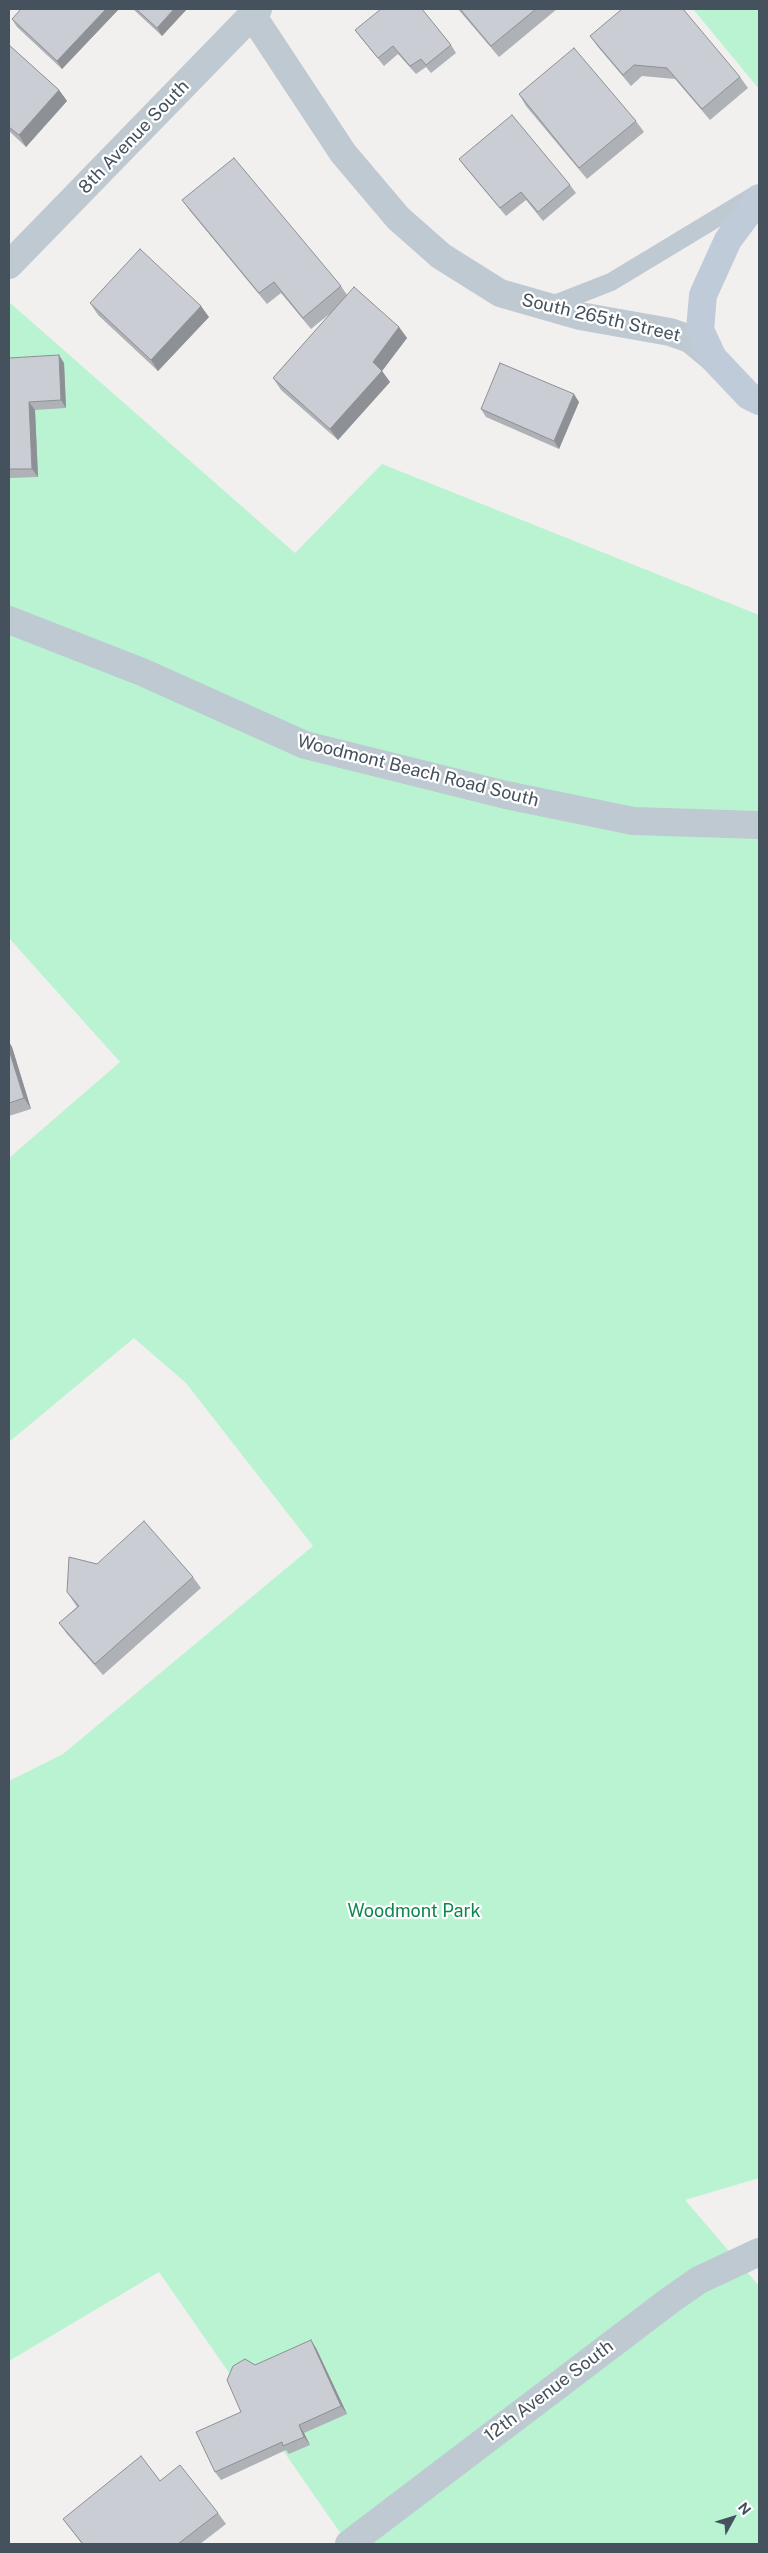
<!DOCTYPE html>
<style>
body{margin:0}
#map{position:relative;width:768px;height:2553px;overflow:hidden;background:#f2efef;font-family:"Public Sans",sans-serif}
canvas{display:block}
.frame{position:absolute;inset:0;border:10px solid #45525e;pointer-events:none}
.north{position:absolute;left:708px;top:2493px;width:50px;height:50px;-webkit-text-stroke:4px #fff;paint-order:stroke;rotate:51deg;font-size:14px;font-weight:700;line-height:20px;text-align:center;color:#45525e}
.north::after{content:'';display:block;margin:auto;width:18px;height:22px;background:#45525e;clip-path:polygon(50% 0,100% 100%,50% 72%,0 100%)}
</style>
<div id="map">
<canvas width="768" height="2553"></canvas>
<div class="frame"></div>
<div class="north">N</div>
</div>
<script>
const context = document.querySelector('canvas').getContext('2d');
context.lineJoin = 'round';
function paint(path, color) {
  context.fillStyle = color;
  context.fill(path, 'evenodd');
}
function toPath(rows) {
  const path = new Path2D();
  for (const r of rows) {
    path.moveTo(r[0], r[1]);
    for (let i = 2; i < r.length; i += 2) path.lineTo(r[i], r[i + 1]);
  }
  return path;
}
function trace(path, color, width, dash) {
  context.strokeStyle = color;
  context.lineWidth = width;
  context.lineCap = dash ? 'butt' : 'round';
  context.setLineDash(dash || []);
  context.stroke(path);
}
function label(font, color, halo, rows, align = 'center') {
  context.font = font + ' "Public Sans",sans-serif';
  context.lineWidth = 4.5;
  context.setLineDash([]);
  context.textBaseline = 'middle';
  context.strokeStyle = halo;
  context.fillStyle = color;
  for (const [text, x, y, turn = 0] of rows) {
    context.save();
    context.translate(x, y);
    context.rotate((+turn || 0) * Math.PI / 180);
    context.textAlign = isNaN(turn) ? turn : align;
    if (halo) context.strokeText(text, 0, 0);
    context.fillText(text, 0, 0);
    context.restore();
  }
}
const green = toPath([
 [693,9,759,9,759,89],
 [9,302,295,553,382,464,759,615,759,2178,685,2200,759,2286,759,2544,348,2544,159,2272,9,2361,9,1781,63,1754,313,1546,186,1383,134,1338,9,1442,9,1158,120,1062,9,938]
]);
const lane = toPath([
 [547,307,611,282,755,195]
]);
const street = toPath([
 [252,15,343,153,398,218,441,256,500,293,580,316,670,332,690,339,713,358],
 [9,265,258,9],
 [9,620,142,672,305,745,506,795,633,821,759,825],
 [349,2544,669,2301,699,2280,759,2252]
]);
const secondary = toPath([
 [759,198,728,240,703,295,700,330,713,358,749,396,759,401]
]);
const wall = toPath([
 [133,9,187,9,162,36],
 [458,9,557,9,499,57],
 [118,10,62,69,17,27,12,19],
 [355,30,451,45,456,53,431,73,426,67,416,74,398,54,384,66,361,38],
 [590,36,740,77,748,88,710,120,675,79,642,76,631,86,598,47],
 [9,45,59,90,67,101,26,147,9,131],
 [519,94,636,121,644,132,587,179,526,106],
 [459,159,570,185,576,193,543,221,526,200,506,216,465,167],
 [182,200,341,286,347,295,399,327,407,338,382,371,390,382,338,440,281,390,273,378,333,311,311,329,281,293,267,304,190,211],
 [90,303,209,317,158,371,98,315],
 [9,358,64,363,66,408,35,410,38,477,9,478],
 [579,402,559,449,486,417,481,409],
 [9,1042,12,1047,31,1109,9,1116],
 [97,1564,193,1577,201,1588,103,1675,67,1634,59,1623,77,1607,67,1592],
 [316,2348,347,2414,304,2433,310,2445,289,2454,286,2450,221,2480,215,2472,241,2412,255,2365],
 [160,2481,218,2513,226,2524,200,2544,82,2544,63,2519]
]);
const shadedWall = toPath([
 [106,9,117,9,118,10,62,69,57,61],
 [174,9,187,9,162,36,157,28],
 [59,90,67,101,26,147,19,135],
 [201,306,209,317,158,371,151,360],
 [399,327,407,338,382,371,390,382,338,440,330,429,373,362],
 [59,355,64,363,66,408,61,400],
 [574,394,579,402,559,449,554,441],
 [29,402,35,410,38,477,32,469],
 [9,1042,12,1047,31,1109,24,1098,9,1050],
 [311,2340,316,2348,347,2414,341,2406],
 [299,2425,304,2433,310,2445,304,2437]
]);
const building = toPath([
 [21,9,106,9,57,61,12,19,21,9],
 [136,9,174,9,157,28,136,9],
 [381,9,422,9,451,45,426,65,421,59,410,66,393,46,378,58,355,30,381,9],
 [460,9,536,9,491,46,460,9],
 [622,9,683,9,740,77,702,109,667,68,634,65,623,75,590,36,622,9],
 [9,45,59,90,19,135,9,127,9,45],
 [574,48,636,121,579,168,519,94,574,48],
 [512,115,570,185,538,212,521,192,500,208,459,159,512,115],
 [234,158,341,286,303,318,274,282,259,293,182,200,234,158],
 [140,249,201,306,151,360,90,303,140,249],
 [354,287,399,327,373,362,382,371,330,429,273,378,354,287],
 [59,355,61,400,29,402,32,469,9,469,9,358,59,355],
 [500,363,574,394,554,441,481,409,500,363],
 [9,1050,24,1098,9,1103,9,1050],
 [144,1521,193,1577,95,1664,59,1623,79,1606,67,1592,69,1557,97,1564,144,1521],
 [311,2340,341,2406,299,2425,304,2437,283,2446,282,2442,215,2472,196,2432,241,2412,227,2380,233,2366,245,2359,255,2365,311,2340],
 [141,2456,160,2481,180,2465,218,2513,178,2544,83,2544,63,2519,141,2456]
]);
const streetNames = [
 ["8th Avenue South",134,137,-46],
 ["South 265th Street",601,318,13],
 ["Woodmont Beach Road South",418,771,14],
 ["12th Avenue South",549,2391,-37]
];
const parkNames = [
 ["Woodmont Park",414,1911]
];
paint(green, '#b9f3d2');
trace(lane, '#bec9d2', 18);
trace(street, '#bec9d2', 28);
trace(secondary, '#c0cbda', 28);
paint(wall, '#aeb1b6');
paint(shadedWall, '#8d9094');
paint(building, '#caced4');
trace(building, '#8d9094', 1);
label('18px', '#45525e', '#fff', streetNames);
label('18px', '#0e874f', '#fff', parkNames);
</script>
